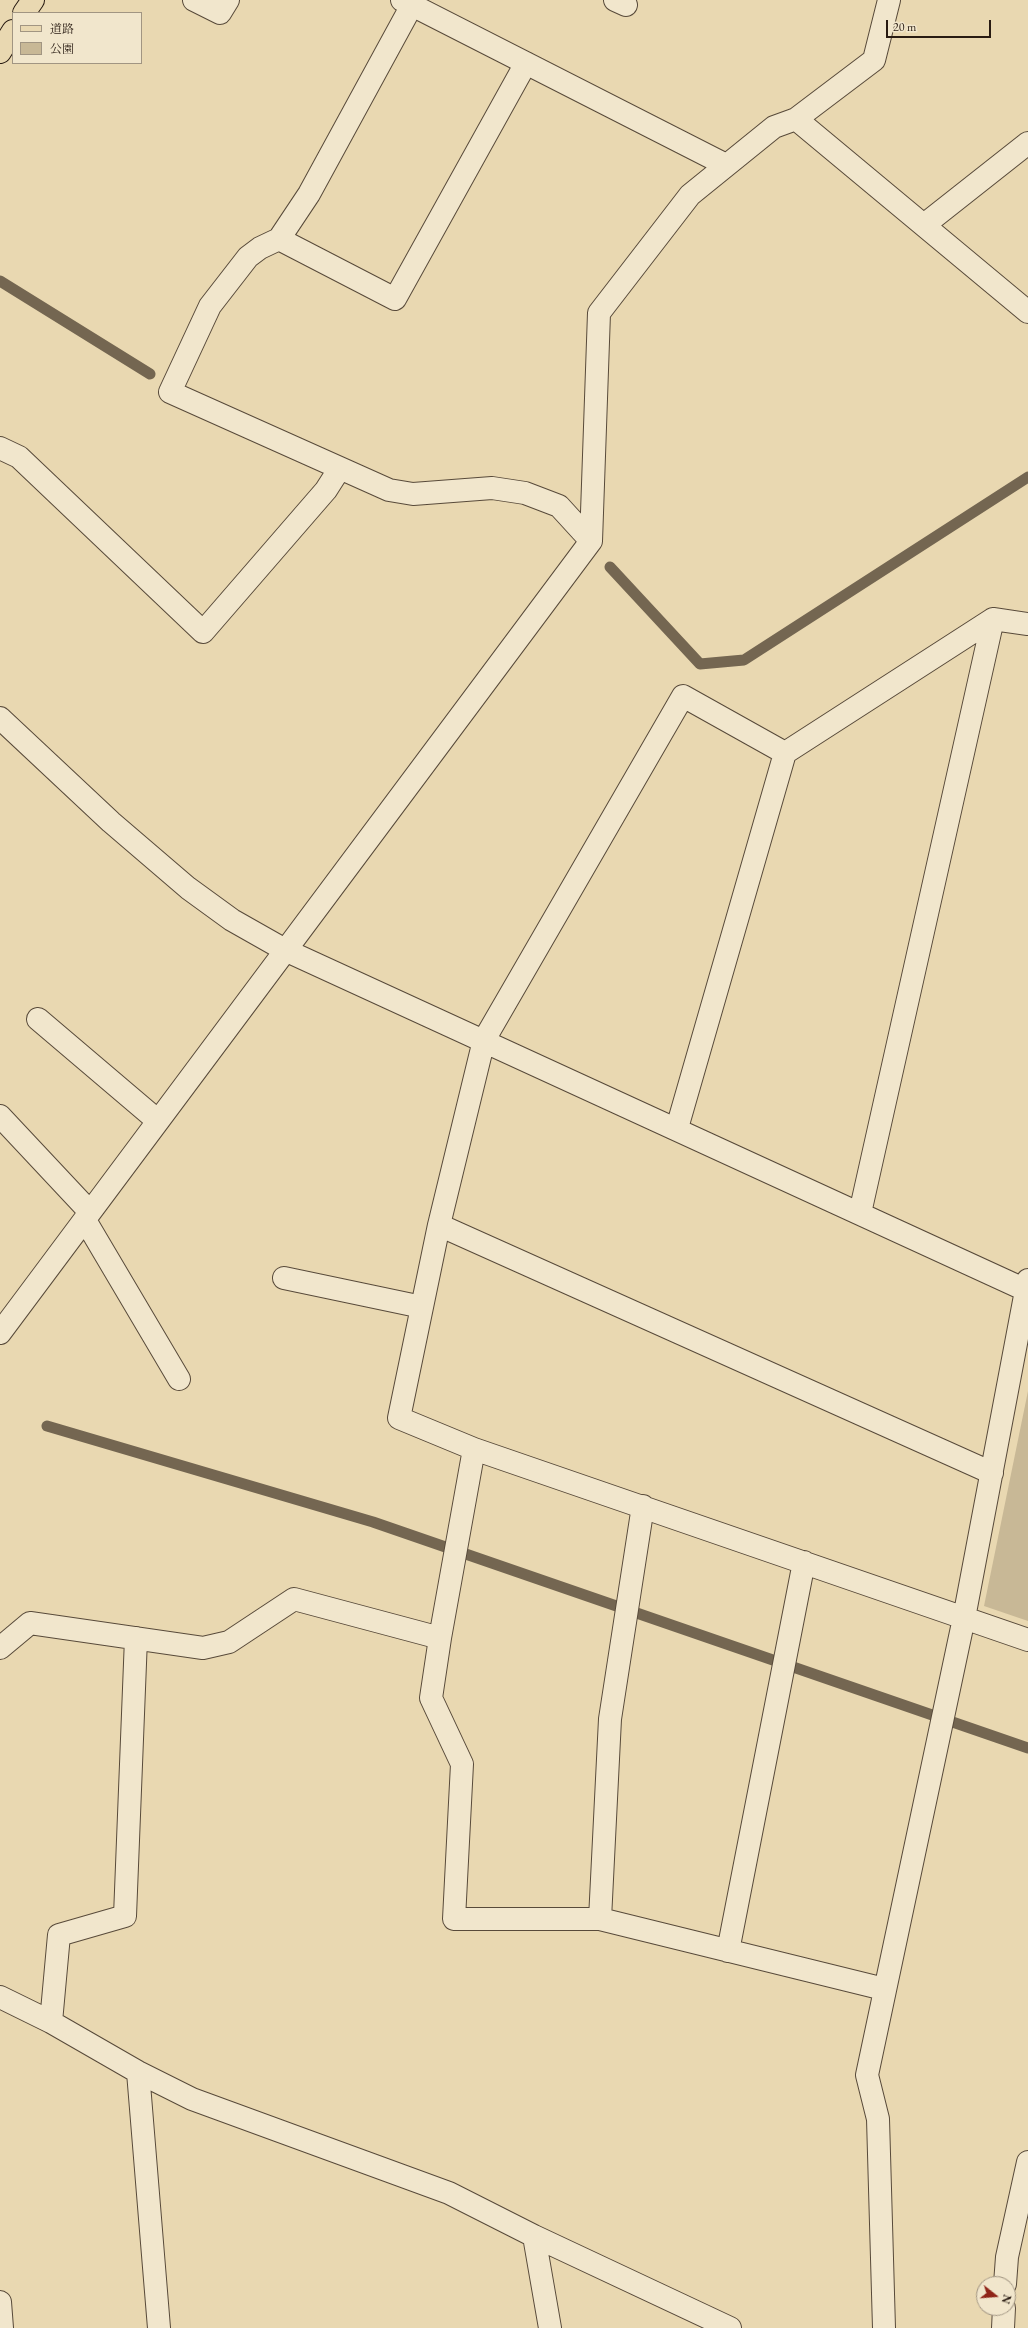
<!DOCTYPE html>
<meta charset="utf-8">
<style>
body{margin:0}
#map{position:relative;width:1028px;height:2328px;overflow:hidden;background:#e9d8b1;font-family:"EB Garamond","Noto Serif JP",serif}
canvas{display:block}
.legend{position:absolute;left:12px;top:12px;width:130px;height:52px;box-sizing:border-box;background:#f1e6cc;border:1px solid #a19582;margin:0;padding:5px 7px;list-style:none;font-size:12px;color:#281b12}
.legend li{display:flex;align-items:center;gap:8px;height:20px}
.legend b{width:20px;border:1px solid #a19582}
.north{position:absolute;left:976px;top:2276px;width:40px;height:40px;box-sizing:border-box;background:#f1e6cc;border:1px solid #a19582;border-radius:50%;rotate:107deg;font-size:11px;font-weight:700;line-height:16px;text-align:center;color:#281b12}
.north::after{content:'';display:block;margin:auto;width:14px;height:18px;background:#8f2418;clip-path:polygon(50% 0,100% 100%,50% 72%,0 100%)}
.scale{position:absolute;left:886px;top:20px;width:105px;height:18px;box-sizing:border-box;border:2px solid #281b12;border-top:0;padding-left:5px;font-size:12px;line-height:14px;white-space:nowrap;color:#281b12;-webkit-text-stroke:3px #f1e6cc;paint-order:stroke}
</style>
<div id="map">
<canvas width="1028" height="2328"></canvas>
<ul class="legend">
<li><b style="height:5px;background:#e9d8b1"></b>道路</li>
<li><b style="height:11px;background:#c8b896"></b>公園</li>
</ul>
<div class="north">N</div>
<div class="scale">20 m</div>
</div>
<script>
const context = document.querySelector('canvas').getContext('2d');
context.lineJoin = 'round';
function paint(path, color) {
  context.fillStyle = color;
  context.fill(path, 'evenodd');
}
function toPath(rows) {
  const path = new Path2D();
  for (const r of rows) {
    path.moveTo(r[0], r[1]);
    for (let i = 2; i < r.length; i += 2) path.lineTo(r[i], r[i + 1]);
  }
  return path;
}
function trace(path, color, width, dash) {
  context.strokeStyle = color;
  context.lineWidth = width;
  context.lineCap = dash ? 'butt' : 'round';
  context.setLineDash(dash || []);
  context.stroke(path);
}
const green = toPath([
 [1028,1391,1028,1621,984,1606]
]);
const stream = toPath([
 [0,281,150,374],
 [610,567,700,664,744,660,1028,477],
 [47,1426,373,1522,1028,1748]
]);
const minor = toPath([
 [194,0,220,13,228,0],
 [402,0,726,165],
 [615,0,626,5],
 [412,5,309,194,279,239,395,299,526,63],
 [796,119,1028,312],
 [924,225,1028,143],
 [279,239,260,248,248,257,210,306,170,392,389,490,413,494,492,488,525,493,559,506,591,541],
 [0,448,19,457,203,632,326,490,340,468],
 [0,718,111,822,188,888,232,920,285,950,1028,1291],
 [785,753,683,696,484,1040,439,1225,399,1418,474,1449,1028,1640],
 [38,1019,158,1121],
 [0,1116,90,1212],
 [677,1128,785,753,993,619,1028,624],
 [860,1213,993,619],
 [85,1220,179,1379],
 [439,1225,992,1473],
 [284,1278,422,1307],
 [0,1333,591,541,599,313,690,195,774,127,796,119,874,60,889,0],
 [440,1638,431,1698,462,1764,454,1919,600,1919,884,1989],
 [0,1648,30,1623,203,1648,229,1642,294,1599,440,1638,474,1449],
 [600,1919,610,1719,643,1506],
 [728,1951,804,1562],
 [0,1997,51,2022,138,2072,192,2099,449,2193,534,2236,730,2328],
 [51,2022,59,1935,125,1916,136,1638],
 [138,2072,159,2328],
 [534,2236,550,2328],
 [1005,2284,1007,2257,1028,2162],
 [0,2302,2,2328],
 [884,2328,878,2119,867,2075,964,1618,1028,1280],
 [1003,2328,1004,2308]
]);
const major = toPath([
 [24,13,33,0],
 [0,52,13,31]
]);
paint(green, '#c8b896');
trace(stream, '#746651', 11);
trace(minor, '#584a3a', 24);
trace(major, '#281b12', 24);
trace(minor, '#f1e6cc', 22);
trace(major, '#e9d8b1', 22);
</script>
